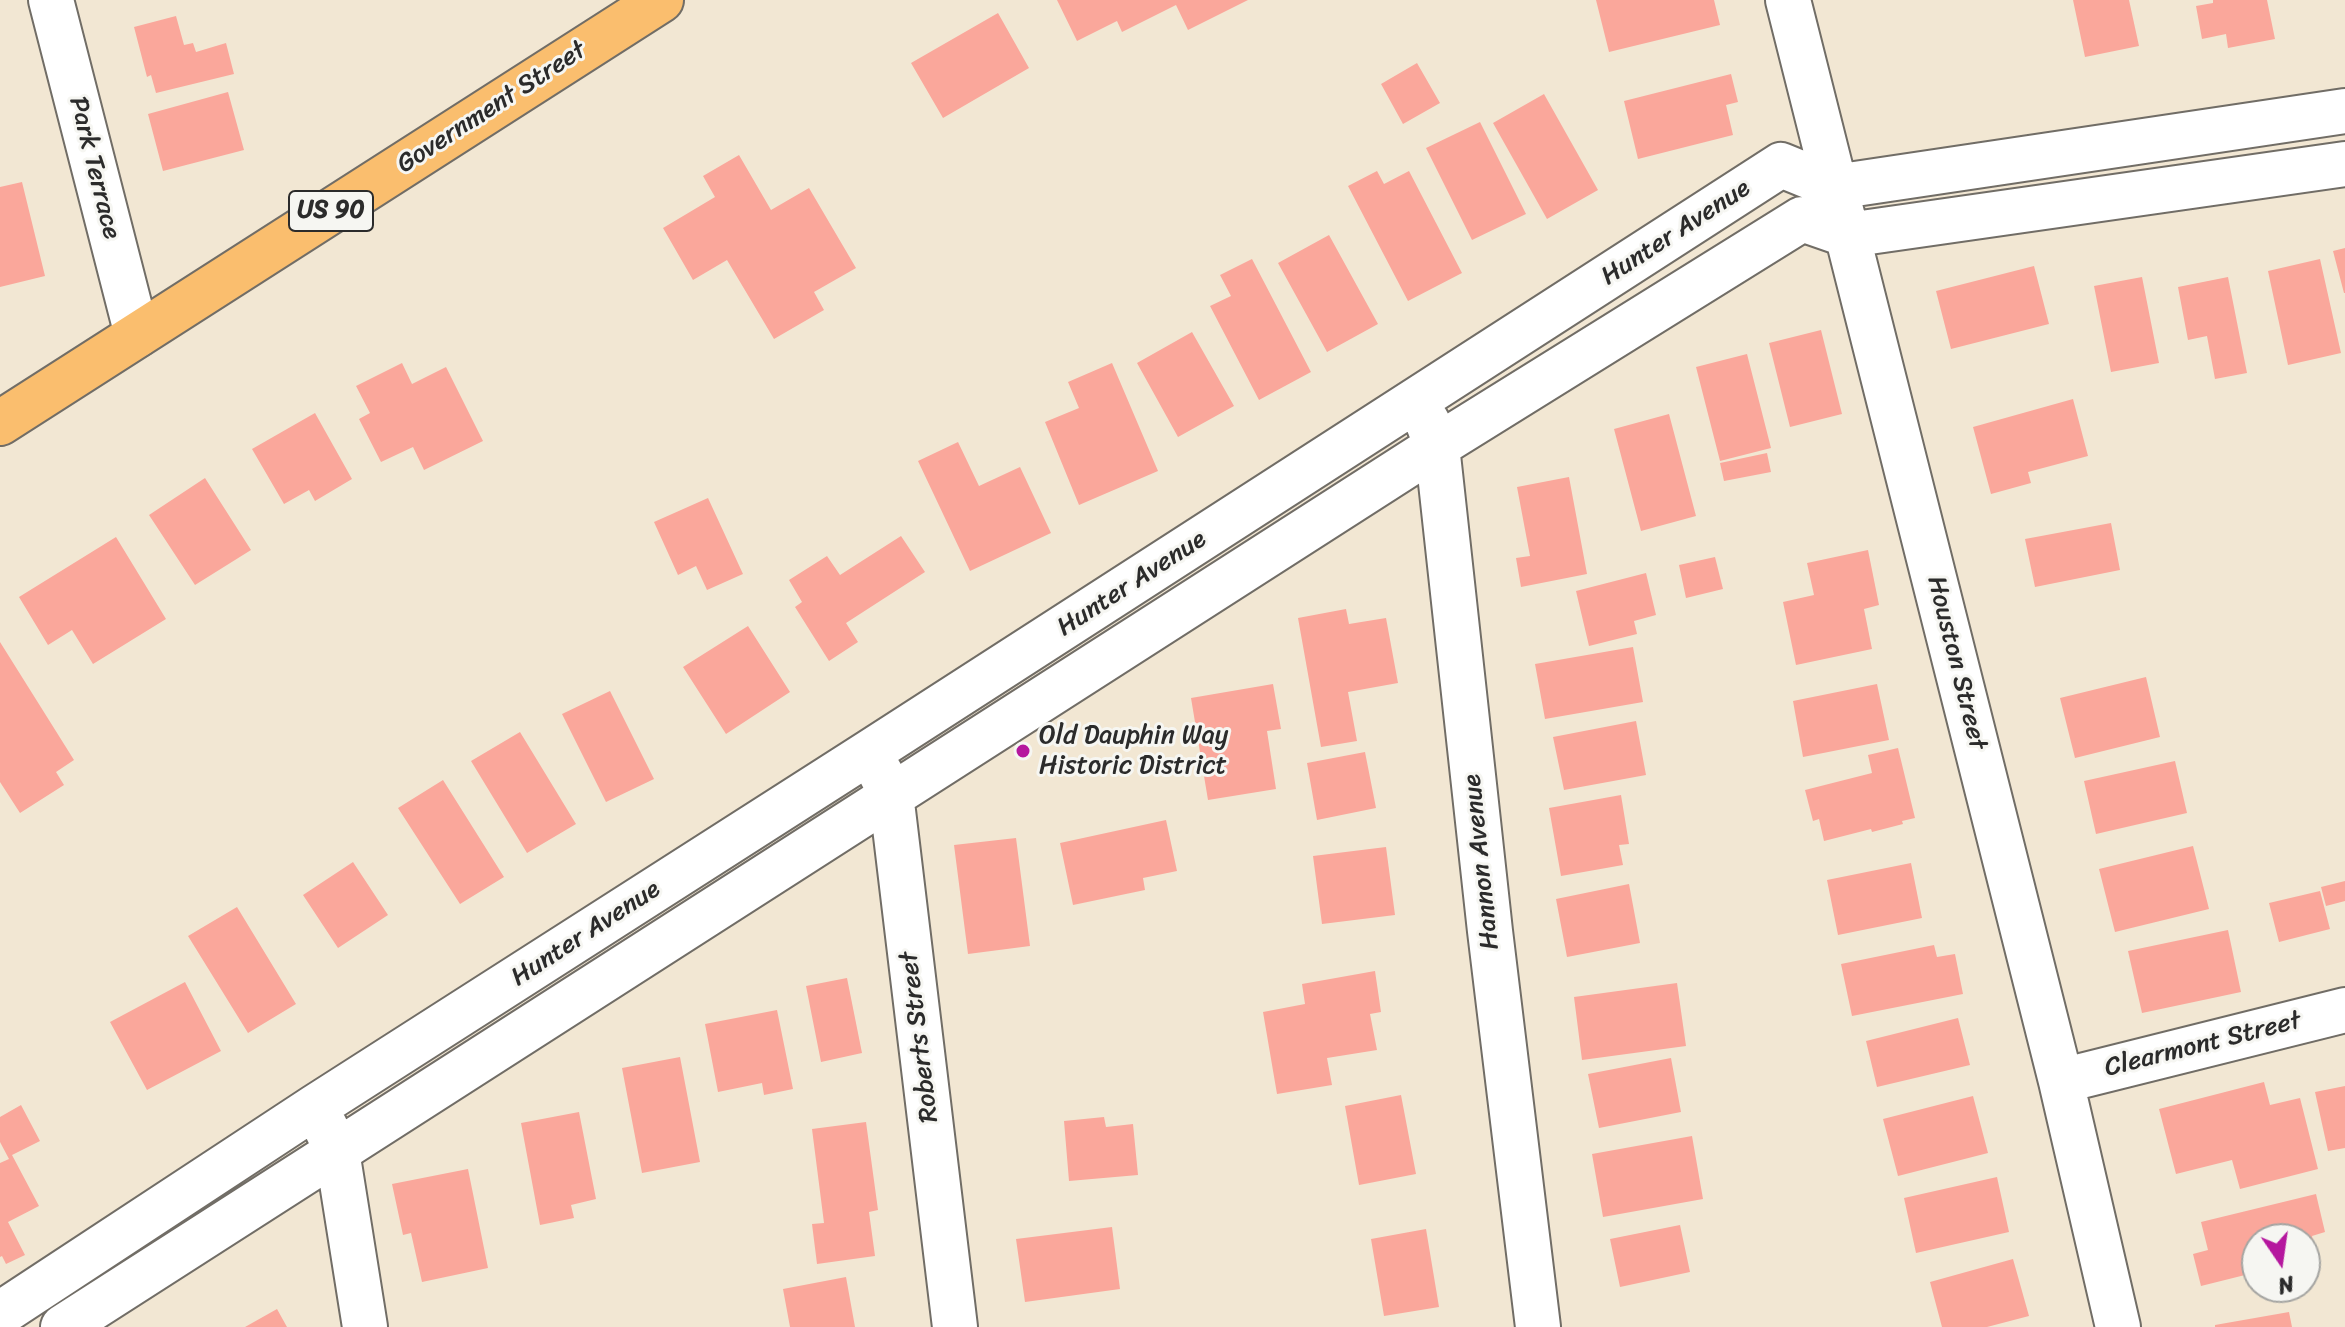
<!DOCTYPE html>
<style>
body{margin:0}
#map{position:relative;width:2345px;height:1327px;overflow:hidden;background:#f2e7d3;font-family:Sriracha,sans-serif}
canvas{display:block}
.north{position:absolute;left:2241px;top:1223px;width:80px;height:80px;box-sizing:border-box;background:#f6f6f2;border:2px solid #a5a5a2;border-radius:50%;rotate:167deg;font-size:22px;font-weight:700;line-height:32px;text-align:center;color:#2b2b2b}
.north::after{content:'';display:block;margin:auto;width:28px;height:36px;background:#b5179e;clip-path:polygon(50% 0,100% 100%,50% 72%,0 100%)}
</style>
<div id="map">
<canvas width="2345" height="1327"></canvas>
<div class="north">N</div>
</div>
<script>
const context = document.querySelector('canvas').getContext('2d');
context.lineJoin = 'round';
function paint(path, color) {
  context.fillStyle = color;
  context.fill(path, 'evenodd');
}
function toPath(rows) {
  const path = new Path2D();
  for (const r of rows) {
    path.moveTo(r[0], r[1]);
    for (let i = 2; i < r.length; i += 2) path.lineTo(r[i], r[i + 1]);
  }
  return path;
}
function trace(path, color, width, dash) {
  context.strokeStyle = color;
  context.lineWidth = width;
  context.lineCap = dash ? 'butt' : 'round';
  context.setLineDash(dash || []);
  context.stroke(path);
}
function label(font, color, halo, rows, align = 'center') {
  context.font = font + ' Sriracha,sans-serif';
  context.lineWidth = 6;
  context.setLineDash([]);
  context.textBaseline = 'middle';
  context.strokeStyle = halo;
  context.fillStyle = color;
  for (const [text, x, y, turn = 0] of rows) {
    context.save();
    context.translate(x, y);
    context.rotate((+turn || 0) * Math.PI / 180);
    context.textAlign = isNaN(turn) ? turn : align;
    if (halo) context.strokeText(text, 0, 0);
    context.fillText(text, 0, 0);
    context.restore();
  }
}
const building = toPath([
 [1057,0,1248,0,1188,30,1176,5,1122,32,1117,21,1077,41],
 [1596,0,1714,0,1720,25,1609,52],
 [2073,0,2129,0,2139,46,2085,57],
 [2213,0,2267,0,2275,39,2228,48,2226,34,2202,39,2196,6,2213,3],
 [998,13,1029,68,943,118,911,63],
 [176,16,184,45,193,43,196,52,226,43,234,74,156,93,151,75,147,77,134,27],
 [1417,63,1440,103,1403,124,1381,84],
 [1731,74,1738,102,1726,105,1733,135,1638,159,1624,101],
 [228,92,244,150,163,171,148,114],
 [1544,94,1598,190,1547,219,1493,123],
 [1480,122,1526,214,1472,240,1426,148],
 [739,155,771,210,809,188,856,268,814,292,824,310,774,339,727,260,693,280,663,228,715,197,703,176],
 [1377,171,1384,184,1409,171,1462,273,1408,301,1348,186],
 [22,182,45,276,0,287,0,187],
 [1329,235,1378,324,1327,352,1278,263],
 [2345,248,2345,293,2344,293,2333,251],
 [1252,259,1311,372,1259,400,1210,306,1231,296,1220,275],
 [2320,259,2341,353,2288,365,2268,271],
 [2034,266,2049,324,1951,349,1936,291],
 [2142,277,2159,363,2111,372,2094,286],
 [2228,277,2247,373,2215,379,2207,336,2188,340,2178,287],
 [1821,330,1842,414,1790,427,1769,343],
 [1192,332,1234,406,1178,437,1137,363],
 [1747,354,1771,448,1720,461,1696,367],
 [402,363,412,384,446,367,483,441,424,470,413,447,381,462,359,419,370,413,356,386],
 [1112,363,1158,471,1079,505,1045,422,1079,408,1068,382],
 [2073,399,2088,456,2028,472,2031,483,1991,494,1973,427],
 [315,413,352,479,315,501,309,490,284,504,252,449],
 [1669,414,1696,516,1641,531,1614,429],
 [958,442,979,486,1020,467,1051,533,970,571,918,461],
 [1767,453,1771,472,1724,481,1720,463],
 [1569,477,1587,574,1521,587,1516,558,1530,556,1517,487],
 [205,478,251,550,195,585,149,515],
 [708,498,743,574,707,590,696,566,678,575,654,522],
 [2111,523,2120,570,2035,587,2025,539],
 [901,536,925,572,846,623,858,642,829,661,795,607,802,602,789,580,827,556,840,575],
 [116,537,166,619,93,664,72,630,48,645,19,597],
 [1868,550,1879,605,1864,609,1872,649,1796,665,1783,602,1814,595,1807,563],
 [1715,557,1723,589,1686,598,1679,565],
 [1646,573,1656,615,1634,621,1637,634,1589,646,1576,591],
 [1346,609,1349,624,1386,618,1398,683,1348,692,1357,741,1321,747,1298,618],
 [748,626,790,692,726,734,683,667],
 [0,642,74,760,56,772,64,785,20,813,0,782],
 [1633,647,1643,702,1545,719,1535,664],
 [2146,677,2160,737,2075,758,2060,698],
 [1273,684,1281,729,1267,731,1276,789,1208,800,1191,698],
 [1877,684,1889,740,1803,757,1793,701],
 [610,691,654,779,606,802,562,714],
 [1636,721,1646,775,1564,790,1553,737],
 [520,732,576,824,527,853,471,761],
 [1898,748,1915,818,1902,821,1903,824,1872,832,1871,829,1824,841,1819,819,1813,821,1805,790,1872,773,1868,755],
 [1365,752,1376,808,1317,820,1307,763],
 [2175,761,2187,813,2096,834,2084,781],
 [443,780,504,877,460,904,398,808],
 [1621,795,1629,844,1619,845,1623,865,1561,876,1549,808],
 [1166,820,1177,871,1143,878,1145,890,1073,905,1060,843],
 [1016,838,1030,946,968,954,954,845],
 [2193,846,2209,909,2115,932,2099,869],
 [1386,847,1395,915,1322,924,1313,856],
 [353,862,388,915,338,948,303,895],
 [1911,863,1922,918,1838,935,1827,880],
 [2345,881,2345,901,2326,906,2321,887],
 [1629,884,1640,943,1567,957,1556,899],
 [2320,891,2330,929,2279,942,2269,903],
 [237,907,296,1004,248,1033,188,936],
 [2228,930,2241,992,2142,1013,2128,951],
 [1934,945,1937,957,1955,954,1963,994,1852,1016,1841,964],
 [1375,971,1381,1012,1370,1014,1377,1050,1327,1058,1332,1085,1277,1094,1263,1012,1305,1004,1302,984],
 [847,978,862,1053,821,1062,806,986],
 [185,982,221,1051,147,1090,110,1022],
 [1677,983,1686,1046,1582,1060,1574,997],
 [777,1010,793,1089,764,1095,762,1083,718,1092,705,1024],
 [1958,1018,1970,1065,1877,1087,1866,1041],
 [680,1057,700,1162,642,1173,622,1068],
 [1671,1058,1681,1112,1599,1128,1588,1074],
 [2264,1082,2270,1105,2300,1098,2318,1169,2240,1189,2232,1160,2176,1174,2159,1109],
 [2345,1086,2345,1148,2328,1151,2315,1092],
 [1401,1095,1416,1174,1359,1185,1345,1106],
 [1973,1096,1988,1153,1898,1176,1883,1119],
 [21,1105,40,1141,12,1155,39,1206,8,1222,25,1255,6,1264,2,1256,0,1257,0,1163,9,1159,0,1142,0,1117],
 [579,1112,596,1199,571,1205,574,1218,540,1225,521,1123],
 [1104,1117,1106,1127,1133,1124,1138,1175,1069,1181,1064,1121],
 [866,1122,878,1210,869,1212,875,1256,817,1264,812,1224,824,1223,812,1129],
 [1692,1136,1703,1199,1603,1217,1592,1154],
 [468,1169,488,1268,422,1282,411,1233,403,1235,392,1184],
 [1997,1177,2009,1232,1916,1253,1904,1198],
 [2316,1194,2325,1232,2312,1236,2317,1258,2305,1261,2305,1239,2257,1239,2257,1272,2201,1286,2193,1254,2208,1250,2201,1222],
 [1680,1225,1690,1272,1620,1287,1610,1239],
 [1112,1227,1120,1289,1025,1302,1016,1239],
 [1426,1229,1439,1307,1384,1316,1371,1239],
 [2013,1259,2029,1316,1987,1327,1942,1327,1930,1282],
 [846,1277,855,1327,790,1327,783,1289],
 [277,1309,287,1327,245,1327],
 [2289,1312,2292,1327,2215,1327,2215,1325]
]);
const minor = toPath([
 [51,0,137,335],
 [1788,0,2061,1081,2118,1327],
 [1427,421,1437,446,1490,931,1538,1327],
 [880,772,891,794,955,1327],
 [2061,1081,2345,1010],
 [325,1126,337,1151,365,1327],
 [0,1314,315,1107,870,752,1781,165,1835,187,2345,111],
 [63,1327,1437,446,1802,219,1848,235,2345,164]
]);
const major = toPath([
 [0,423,661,0]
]);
const markers = [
 [1023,751,8,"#b5179e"]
];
const shields = [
 [331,211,84]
];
const shieldNames = [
 ["US 90",331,211]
];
const streetNames = [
 ["Government Street",492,108,-33],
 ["Park Terrace",94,168,76],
 ["Hunter Avenue",1676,233,-33],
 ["Hunter Avenue",1132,584,-33],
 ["Houston Street",1956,663,76],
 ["Hannon Avenue",1482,862,-96],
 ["Hunter Avenue",586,934,-33],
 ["Roberts Street",920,1037,-97],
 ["Clearmont Street",2203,1045,-14]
];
const poiNames = [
 ["Old Dauphin Way",1039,736],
 ["Historic District",1039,766]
];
paint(building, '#faa79b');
trace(minor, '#716d66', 48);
trace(major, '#716d66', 48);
trace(minor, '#fff', 44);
trace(major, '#fabe6e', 44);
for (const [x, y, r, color] of markers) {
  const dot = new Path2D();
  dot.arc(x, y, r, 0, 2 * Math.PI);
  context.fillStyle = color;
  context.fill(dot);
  trace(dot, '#f6f6f2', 3);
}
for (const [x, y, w] of shields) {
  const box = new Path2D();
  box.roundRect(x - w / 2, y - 20, w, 40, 6);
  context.fillStyle = '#f6f6f2';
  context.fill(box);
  trace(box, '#2b2b2b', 2);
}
label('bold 24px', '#2b2b2b', null, shieldNames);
label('26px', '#2b2b2b', '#f6f6f2', streetNames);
label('26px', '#2b2b2b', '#f6f6f2', poiNames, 'left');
</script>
